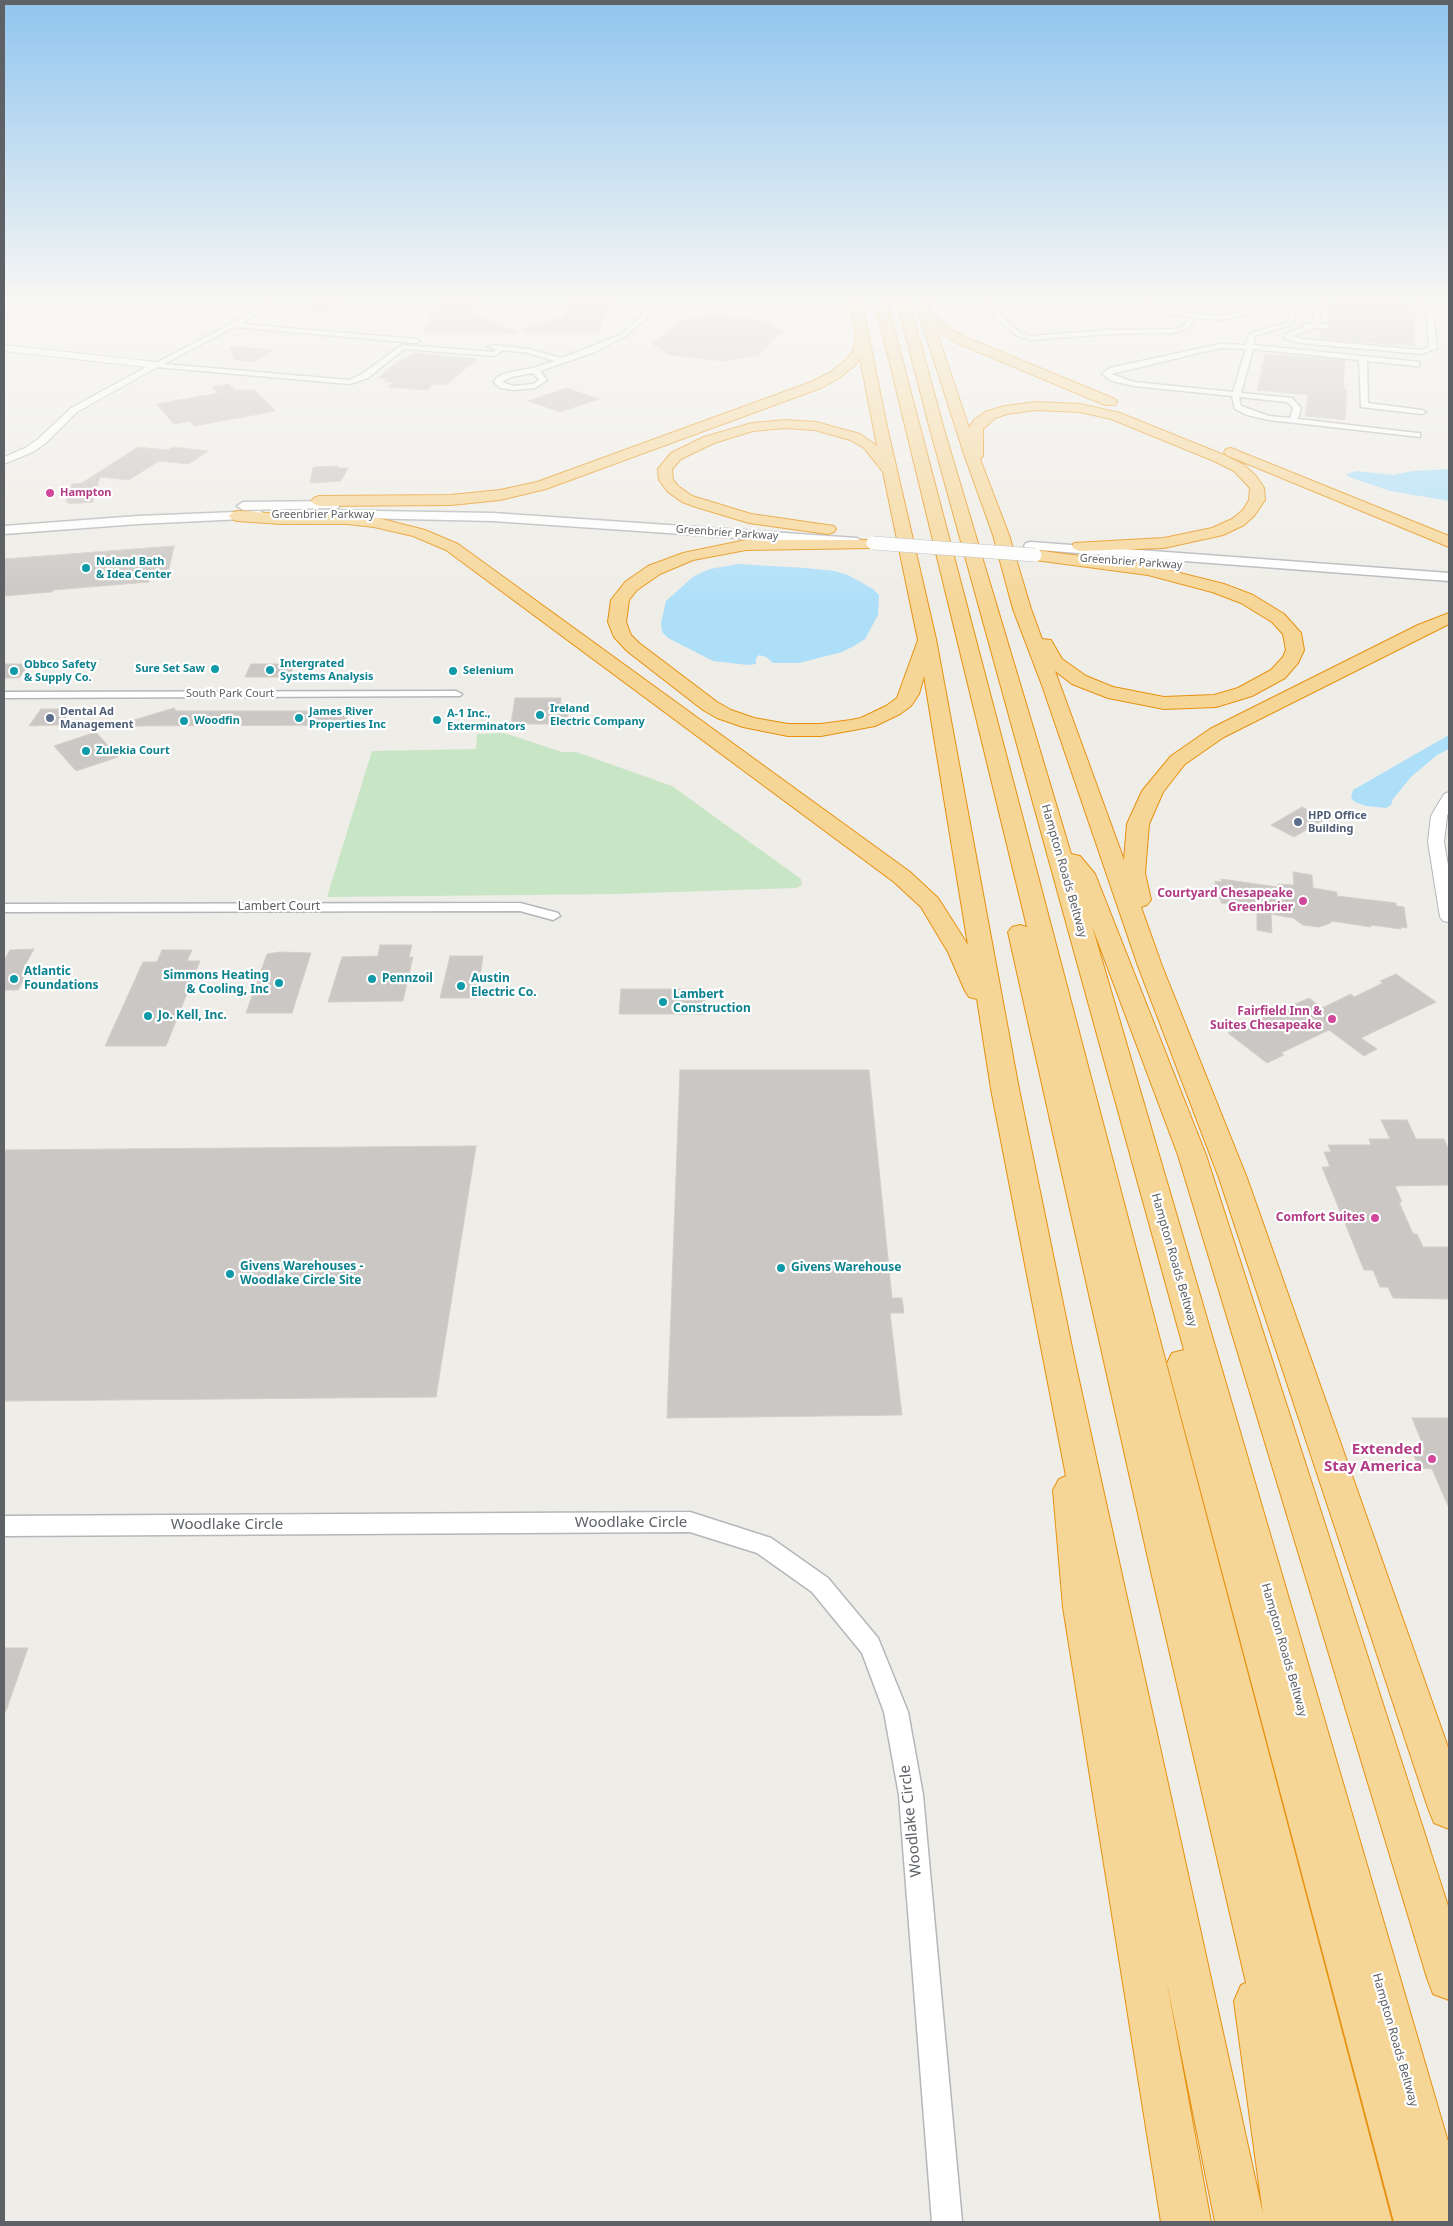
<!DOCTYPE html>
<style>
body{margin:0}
#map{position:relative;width:1453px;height:2226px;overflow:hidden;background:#efede7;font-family:"Noto Sans",sans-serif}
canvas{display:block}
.frame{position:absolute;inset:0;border:5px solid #5e6266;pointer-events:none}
</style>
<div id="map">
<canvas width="1453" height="2226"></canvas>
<div class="frame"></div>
</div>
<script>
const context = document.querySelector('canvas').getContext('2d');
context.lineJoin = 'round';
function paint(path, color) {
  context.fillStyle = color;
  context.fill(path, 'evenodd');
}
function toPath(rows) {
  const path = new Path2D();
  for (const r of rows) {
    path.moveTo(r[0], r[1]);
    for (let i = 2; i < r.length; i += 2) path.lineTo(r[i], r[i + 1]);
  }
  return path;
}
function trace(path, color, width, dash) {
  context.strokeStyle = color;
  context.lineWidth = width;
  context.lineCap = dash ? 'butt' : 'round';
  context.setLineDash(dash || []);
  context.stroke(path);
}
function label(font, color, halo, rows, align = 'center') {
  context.font = font + ' "Noto Sans",sans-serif';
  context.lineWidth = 4.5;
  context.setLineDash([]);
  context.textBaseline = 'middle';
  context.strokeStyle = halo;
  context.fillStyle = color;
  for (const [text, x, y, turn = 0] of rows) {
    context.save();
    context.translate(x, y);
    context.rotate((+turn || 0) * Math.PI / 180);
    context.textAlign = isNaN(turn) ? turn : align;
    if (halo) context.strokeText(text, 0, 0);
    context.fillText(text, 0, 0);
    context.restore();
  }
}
const green = toPath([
 [504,733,562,752,576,752,672,786,801,879,802,885,796,888,616,894,327,897,372,751,476,749,477,734]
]);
const water = toPath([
 [1449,469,1449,501,1390,491,1349,477,1346,474,1357,471,1393,475,1412,471],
 [738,564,806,568,835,571,848,575,873,589,879,595,878,615,865,639,854,646,842,652,799,663,773,663,766,657,759,655,756,658,756,664,748,665,713,661,668,638,662,632,661,623,666,601,694,576,710,569],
 [1449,735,1449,749,1437,755,1411,777,1393,799,1391,805,1386,808,1366,806,1355,802,1351,798,1353,790]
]);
const building = toPath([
 [316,298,341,298,331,312,305,312,316,298],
 [1330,298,1414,306,1415,346,1321,339,1321,331,1334,327,1328,322,1330,298],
 [437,302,477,302,470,315,518,331,518,333,423,332,432,316,428,316,437,302],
 [568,302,609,302,598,333,523,332,522,328,563,317,568,302],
 [715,316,764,321,782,331,758,355,722,361,670,355,652,344,680,321,715,316],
 [229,347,241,347,273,350,254,362,235,360,229,347],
 [414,353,470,358,477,359,446,385,434,384,427,390,388,387,393,382,384,382,388,379,378,378,397,362,414,353],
 [1265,354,1345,360,1343,388,1347,390,1345,420,1305,416,1308,395,1257,390,1265,354],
 [229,384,235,390,254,390,276,411,194,426,190,421,174,424,156,404,218,393,212,387,229,384],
 [567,388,599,399,560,412,528,401,567,388],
 [138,447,168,450,173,447,208,451,189,464,159,461,129,480,100,477,93,502,68,504,69,502,66,502,72,484,82,483,138,447],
 [337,466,338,468,348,468,341,481,310,483,313,468,316,467,337,466],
 [174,546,167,578,150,579,149,582,53,590,52,592,4,596,4,559,174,546],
 [4,664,29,664,19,678,4,678,4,664],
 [251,664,295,664,289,677,245,677,251,664],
 [515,698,561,698,560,705,569,705,567,724,511,724,515,698],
 [174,708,176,711,350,711,344,725,124,726,124,723,174,708],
 [41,709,71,709,60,725,29,726,41,709],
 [96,732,118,757,76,771,54,746,96,732],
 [1302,807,1325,819,1294,837,1271,825,1302,807],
 [1293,872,1312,875,1313,888,1337,892,1337,896,1396,903,1396,906,1404,907,1407,928,1401,927,1401,929,1371,925,1371,927,1331,921,1331,923,1319,927,1303,925,1293,918,1271,914,1272,933,1257,930,1257,911,1255,908,1221,903,1221,899,1215,898,1215,881,1222,882,1221,879,1278,887,1278,884,1294,885,1293,872],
 [380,945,412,945,409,957,413,957,403,1001,328,1002,342,957,378,956,380,945],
 [34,949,24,967,31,967,18,990,4,990,4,961,10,950,34,949],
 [162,950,192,950,187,961,200,961,166,1046,105,1046,143,962,157,962,162,950],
 [280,952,311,953,292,1013,246,1013,267,954,280,952],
 [450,956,483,956,477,998,440,998,450,956],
 [1396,974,1436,1002,1361,1038,1377,1049,1364,1056,1329,1030,1281,1053,1284,1055,1267,1063,1228,1033,1309,998,1322,1008,1351,994,1354,997,1383,983,1380,981,1396,974],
 [621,989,705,989,705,1014,619,1014,621,989],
 [680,1070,869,1070,892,1298,902,1298,904,1313,890,1313,902,1415,667,1418,680,1070],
 [1381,1120,1407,1120,1416,1139,1444,1139,1449,1150,1449,1185,1395,1186,1402,1202,1399,1202,1413,1234,1417,1234,1423,1247,1449,1247,1449,1299,1393,1298,1388,1287,1380,1287,1373,1270,1364,1270,1322,1167,1330,1167,1324,1152,1331,1152,1328,1145,1371,1145,1369,1139,1390,1139,1381,1120],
 [476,1146,436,1397,4,1401,4,1150,476,1146],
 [1412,1418,1449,1418,1449,1508,1432,1469,1419,1468,1412,1450,1425,1450,1412,1418],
 [4,1648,28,1648,6,1711,4,1711,4,1648]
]);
const minor = toPath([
 [261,298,268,298,252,317,241,324,416,339,420,341,416,343,234,327,164,364,349,380,362,374,402,345,493,352,496,350,488,347,492,345,528,349,562,358,620,335,640,318,647,298,653,298,650,312,645,320,624,337,595,352,540,371,547,380,535,388,514,390,500,388,494,382,497,377,506,373,533,368,555,361,528,353,503,350,495,356,404,349,368,378,350,384,156,367,152,365,248,315,261,298],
 [533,373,539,380,533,384,514,386,502,382,511,377,533,373],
 [981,298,988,298,1000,309,1000,316,1022,334,1031,336,1108,330,1172,329,1184,326,1190,317,1150,312,1133,304,1128,298,1135,298,1153,309,1221,316,1249,311,1254,298,1260,298,1257,311,1253,314,1221,320,1196,318,1188,328,1173,333,1108,334,1031,340,1018,336,995,318,994,310,981,298],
 [1293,298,1299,298,1293,324,1254,336,1254,345,1419,362,1419,366,1416,366,1367,361,1368,403,1422,410,1426,412,1422,414,1361,407,1359,360,1253,349,1241,393,1292,398,1301,408,1298,419,1417,433,1420,433,1420,437,1269,420,1247,415,1235,409,1232,396,1134,386,1112,381,1102,374,1110,368,1220,344,1246,345,1249,334,1288,322,1293,298],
 [1220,348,1246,349,1233,392,1134,382,1111,374,1220,348],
 [1239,397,1287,402,1293,408,1290,418,1269,416,1241,406,1239,397],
 [1316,298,1322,298,1319,324,1329,324,1332,326,1323,329,1315,328,1292,336,1301,339,1421,350,1429,347,1426,304,1384,298,1411,298,1432,302,1437,348,1422,354,1300,343,1285,338,1286,334,1305,327,1302,326,1302,324,1312,324,1316,298],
 [456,691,462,694,460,696,4,698,4,692,456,691],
 [520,903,558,913,560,916,553,920,520,911,4,912,4,904,520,903],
 [690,1512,771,1538,828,1578,878,1638,908,1712,923,1795,962,2222,932,2222,899,1795,884,1712,862,1653,812,1592,757,1553,690,1532,4,1536,4,1516,690,1512]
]);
const tertiary = toPath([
 [4,345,156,362,161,365,77,412,46,443,33,452,4,464,4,457,25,448,38,439,71,408,146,367,4,351,4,345],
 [1449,792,1449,811,1447,816,1444,842,1449,871,1449,922,1443,921,1440,917,1428,842,1431,816,1444,794,1449,792]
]);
const secondary = toPath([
 [334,501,338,502,340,505,338,508,243,510,237,506,243,502,334,501],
 [317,510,493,513,857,538,864,542,857,546,493,521,313,517,311,514,317,510],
 [260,511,266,515,264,518,138,524,4,534,4,526,138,516,260,511],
 [1031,542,1449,573,1449,581,1026,549,1024,546,1026,543,1031,542]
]);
const motorway = toPath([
 [849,298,861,298,887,427,936,639,1019,1089,1075,1362,1263,2214,1234,2001,1241,1985,1246,1983,1149,1563,1008,932,1012,927,1020,925,1027,927,874,298,886,298,1392,2222,1215,2222,1166,1978,1211,2222,1161,2222,1063,1607,1053,1490,1059,1479,1066,1476,991,1089,977,999,969,997,965,991,948,952,921,907,894,882,446,550,413,536,374,527,347,524,281,524,237,521,232,519,229,516,232,513,237,511,281,514,347,514,374,517,425,530,458,544,910,872,938,898,968,945,924,676,919,694,911,706,900,714,875,726,821,736,788,736,743,727,717,718,703,710,627,651,614,637,608,622,611,600,625,582,648,566,683,553,746,540,879,540,881,543,879,546,873,548,746,550,693,560,660,574,637,590,629,600,626,622,631,635,639,643,717,702,731,710,754,718,788,724,821,724,851,720,861,718,886,706,897,698,918,640,883,472,864,448,850,440,815,430,785,428,753,431,714,443,681,459,672,469,673,480,678,486,692,496,751,514,834,526,836,529,834,532,828,534,749,523,696,507,682,502,668,492,659,480,658,469,671,453,704,437,752,423,785,420,816,422,860,434,877,446,860,358,855,365,839,378,821,388,546,489,500,500,451,505,319,506,314,504,311,501,314,498,319,496,451,495,500,490,537,482,811,382,831,372,847,359,853,351,856,335,849,298],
 [896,298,908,298,945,433,1071,854,1080,856,1095,874,1206,1155,1449,1909,1449,2000,1433,1994,1427,1978,1178,1155,1092,926,1449,2145,1449,2222,1394,2222,1167,1363,1172,1353,1184,1350,931,433,896,298],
 [914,298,926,298,929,309,945,326,965,337,1115,399,1117,402,1115,405,1105,405,957,343,936,330,969,428,974,420,985,412,1005,406,1036,402,1080,404,1120,413,1224,455,1244,465,1256,476,1264,488,1265,500,1254,516,1244,525,1223,535,1164,548,1080,551,1074,549,1072,546,1074,543,1164,538,1212,528,1232,519,1243,510,1249,500,1250,488,1234,471,1214,461,1111,419,1080,412,1036,410,1007,414,995,418,983,429,983,456,980,459,1009,535,1031,609,1042,639,1051,640,1062,659,1086,676,1113,687,1164,697,1214,695,1238,688,1271,670,1283,657,1286,650,1283,634,1272,622,1241,603,1212,592,1148,575,1035,560,1029,558,1027,555,1029,552,1035,550,1148,565,1224,584,1253,595,1284,614,1301,633,1304,650,1298,663,1285,678,1252,696,1216,707,1164,709,1108,698,1072,684,1055,671,1124,860,1127,824,1142,791,1171,756,1210,729,1418,625,1449,613,1449,624,1224,737,1185,764,1163,792,1149,824,1145,873,1151,900,1147,905,1141,907,1162,966,1247,1178,1449,1750,1449,1829,1434,1823,1428,1808,1219,1178,1138,966,1043,688,1013,609,993,535,964,454,914,298],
 [1231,448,1449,536,1449,547,1226,455,1224,452,1226,449,1231,448]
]);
const secondaryBridge = toPath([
 [873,543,1035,555]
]);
const markers = [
 [50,493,5,"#d1479c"],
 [86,568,5,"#0f9aa8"],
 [215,669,5,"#0f9aa8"],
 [270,670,5,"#0f9aa8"],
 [14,671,5,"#0f9aa8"],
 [453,671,5,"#0f9aa8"],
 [540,715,5,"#0f9aa8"],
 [50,718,5,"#5c6f8a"],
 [299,718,5,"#0f9aa8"],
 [437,720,5,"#0f9aa8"],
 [184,721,5,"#0f9aa8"],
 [86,751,5,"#0f9aa8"],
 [1298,822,5,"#5c6f8a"],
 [1303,901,5,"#d1479c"],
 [14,979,5,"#0f9aa8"],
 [372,979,5,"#0f9aa8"],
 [279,983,5,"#0f9aa8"],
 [461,986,5,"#0f9aa8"],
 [663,1002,5,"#0f9aa8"],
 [148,1016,5,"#0f9aa8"],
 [1332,1019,5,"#d1479c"],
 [1375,1218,5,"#d1479c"],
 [781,1268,5,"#0f9aa8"],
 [230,1274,5,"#0f9aa8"],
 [1432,1459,5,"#d1479c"]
];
const farHotelnames = [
 ["Hampton",60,493]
];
const farStreetnames = [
 ["Greenbrier Parkway",323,515],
 ["Greenbrier Parkway",727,533,4],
 ["Greenbrier Parkway",1131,562,4],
 ["South Park Court",230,694]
];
const farCulturenames = [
 ["Noland Bath",96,562],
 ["& Idea Center",96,575],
 ["Intergrated",280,664],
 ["Systems Analysis",280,677],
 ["Obbco Safety",24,665],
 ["& Supply Co.",24,678],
 ["Sure Set Saw",205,669,"right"],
 ["Selenium",463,671],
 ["Ireland",550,709],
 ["Electric Company",550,722],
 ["James River",309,712],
 ["Properties Inc",309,725],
 ["A-1 Inc.,",447,714],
 ["Exterminators",447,727],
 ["Woodfin",194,721],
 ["Zulekia Court",96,751]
];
const farServicenames = [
 ["Dental Ad",60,712],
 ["Management",60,725],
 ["HPD Office",1308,816],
 ["Building",1308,829]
];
const streetNames = [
 ["Hampton Roads Beltway",1064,871,74],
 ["Lambert Court",279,907],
 ["Hampton Roads Beltway",1174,1260,74],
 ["Hampton Roads Beltway",1284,1650,74],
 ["Hampton Roads Beltway",1395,2040,74]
];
const hotelNames = [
 ["Courtyard Chesapeake",1293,894],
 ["Greenbrier",1293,908],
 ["Fairfield Inn &",1322,1012],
 ["Suites Chesapeake",1322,1026],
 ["Comfort Suites",1365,1218]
];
const cultureNames = [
 ["Atlantic",24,972],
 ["Foundations",24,986],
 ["Simmons Heating",269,976,"right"],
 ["& Cooling, Inc",269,990,"right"],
 ["Pennzoil",382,979],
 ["Austin",471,979],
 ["Electric Co.",471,993],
 ["Lambert",673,995],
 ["Construction",673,1009],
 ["Jo. Kell, Inc.",158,1016],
 ["Givens Warehouses -",240,1267],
 ["Woodlake Circle Site",240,1281],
 ["Givens Warehouse",791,1268]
];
const nearHotelnames = [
 ["Extended",1422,1450],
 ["Stay America",1422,1467]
];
const nearStreetnames = [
 ["Woodlake Circle",631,1523],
 ["Woodlake Circle",227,1525],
 ["Woodlake Circle",911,1821,-96]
];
paint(green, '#c8e5c5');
paint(water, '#addff9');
paint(building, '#cbc7c4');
trace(building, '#d4cec5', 1);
trace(minor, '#b4b7ba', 3);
trace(tertiary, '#b4b7ba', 2);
trace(secondary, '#b3b6ba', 3);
trace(motorway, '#e7910f', 2);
paint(minor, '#fff');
paint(tertiary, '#fff');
paint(secondary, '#fff');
paint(motorway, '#f6d697');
trace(secondaryBridge, '#b3b6ba', 14, []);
trace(secondaryBridge, '#fff', 13);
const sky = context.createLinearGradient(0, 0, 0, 610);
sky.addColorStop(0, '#90c5ef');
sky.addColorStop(0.49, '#f8f7f4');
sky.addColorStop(1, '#f8f7f400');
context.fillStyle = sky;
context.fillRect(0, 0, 1453, 610);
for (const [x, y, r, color] of markers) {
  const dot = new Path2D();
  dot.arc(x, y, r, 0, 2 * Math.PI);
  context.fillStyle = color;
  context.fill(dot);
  trace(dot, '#fff', 2);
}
label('bold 11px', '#b23c85', '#fff', farHotelnames, 'left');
label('11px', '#5e6266', '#fff', farStreetnames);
label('bold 11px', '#0d838f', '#fff', farCulturenames, 'left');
label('bold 11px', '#4e5e75', '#fff', farServicenames, 'left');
label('12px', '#5e6266', '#fff', streetNames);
label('bold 12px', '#b23c85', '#fff', hotelNames, 'right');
label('bold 12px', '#0d838f', '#fff', cultureNames, 'left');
label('bold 15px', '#b23c85', '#fff', nearHotelnames, 'right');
label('15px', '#5e6266', '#fff', nearStreetnames);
</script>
